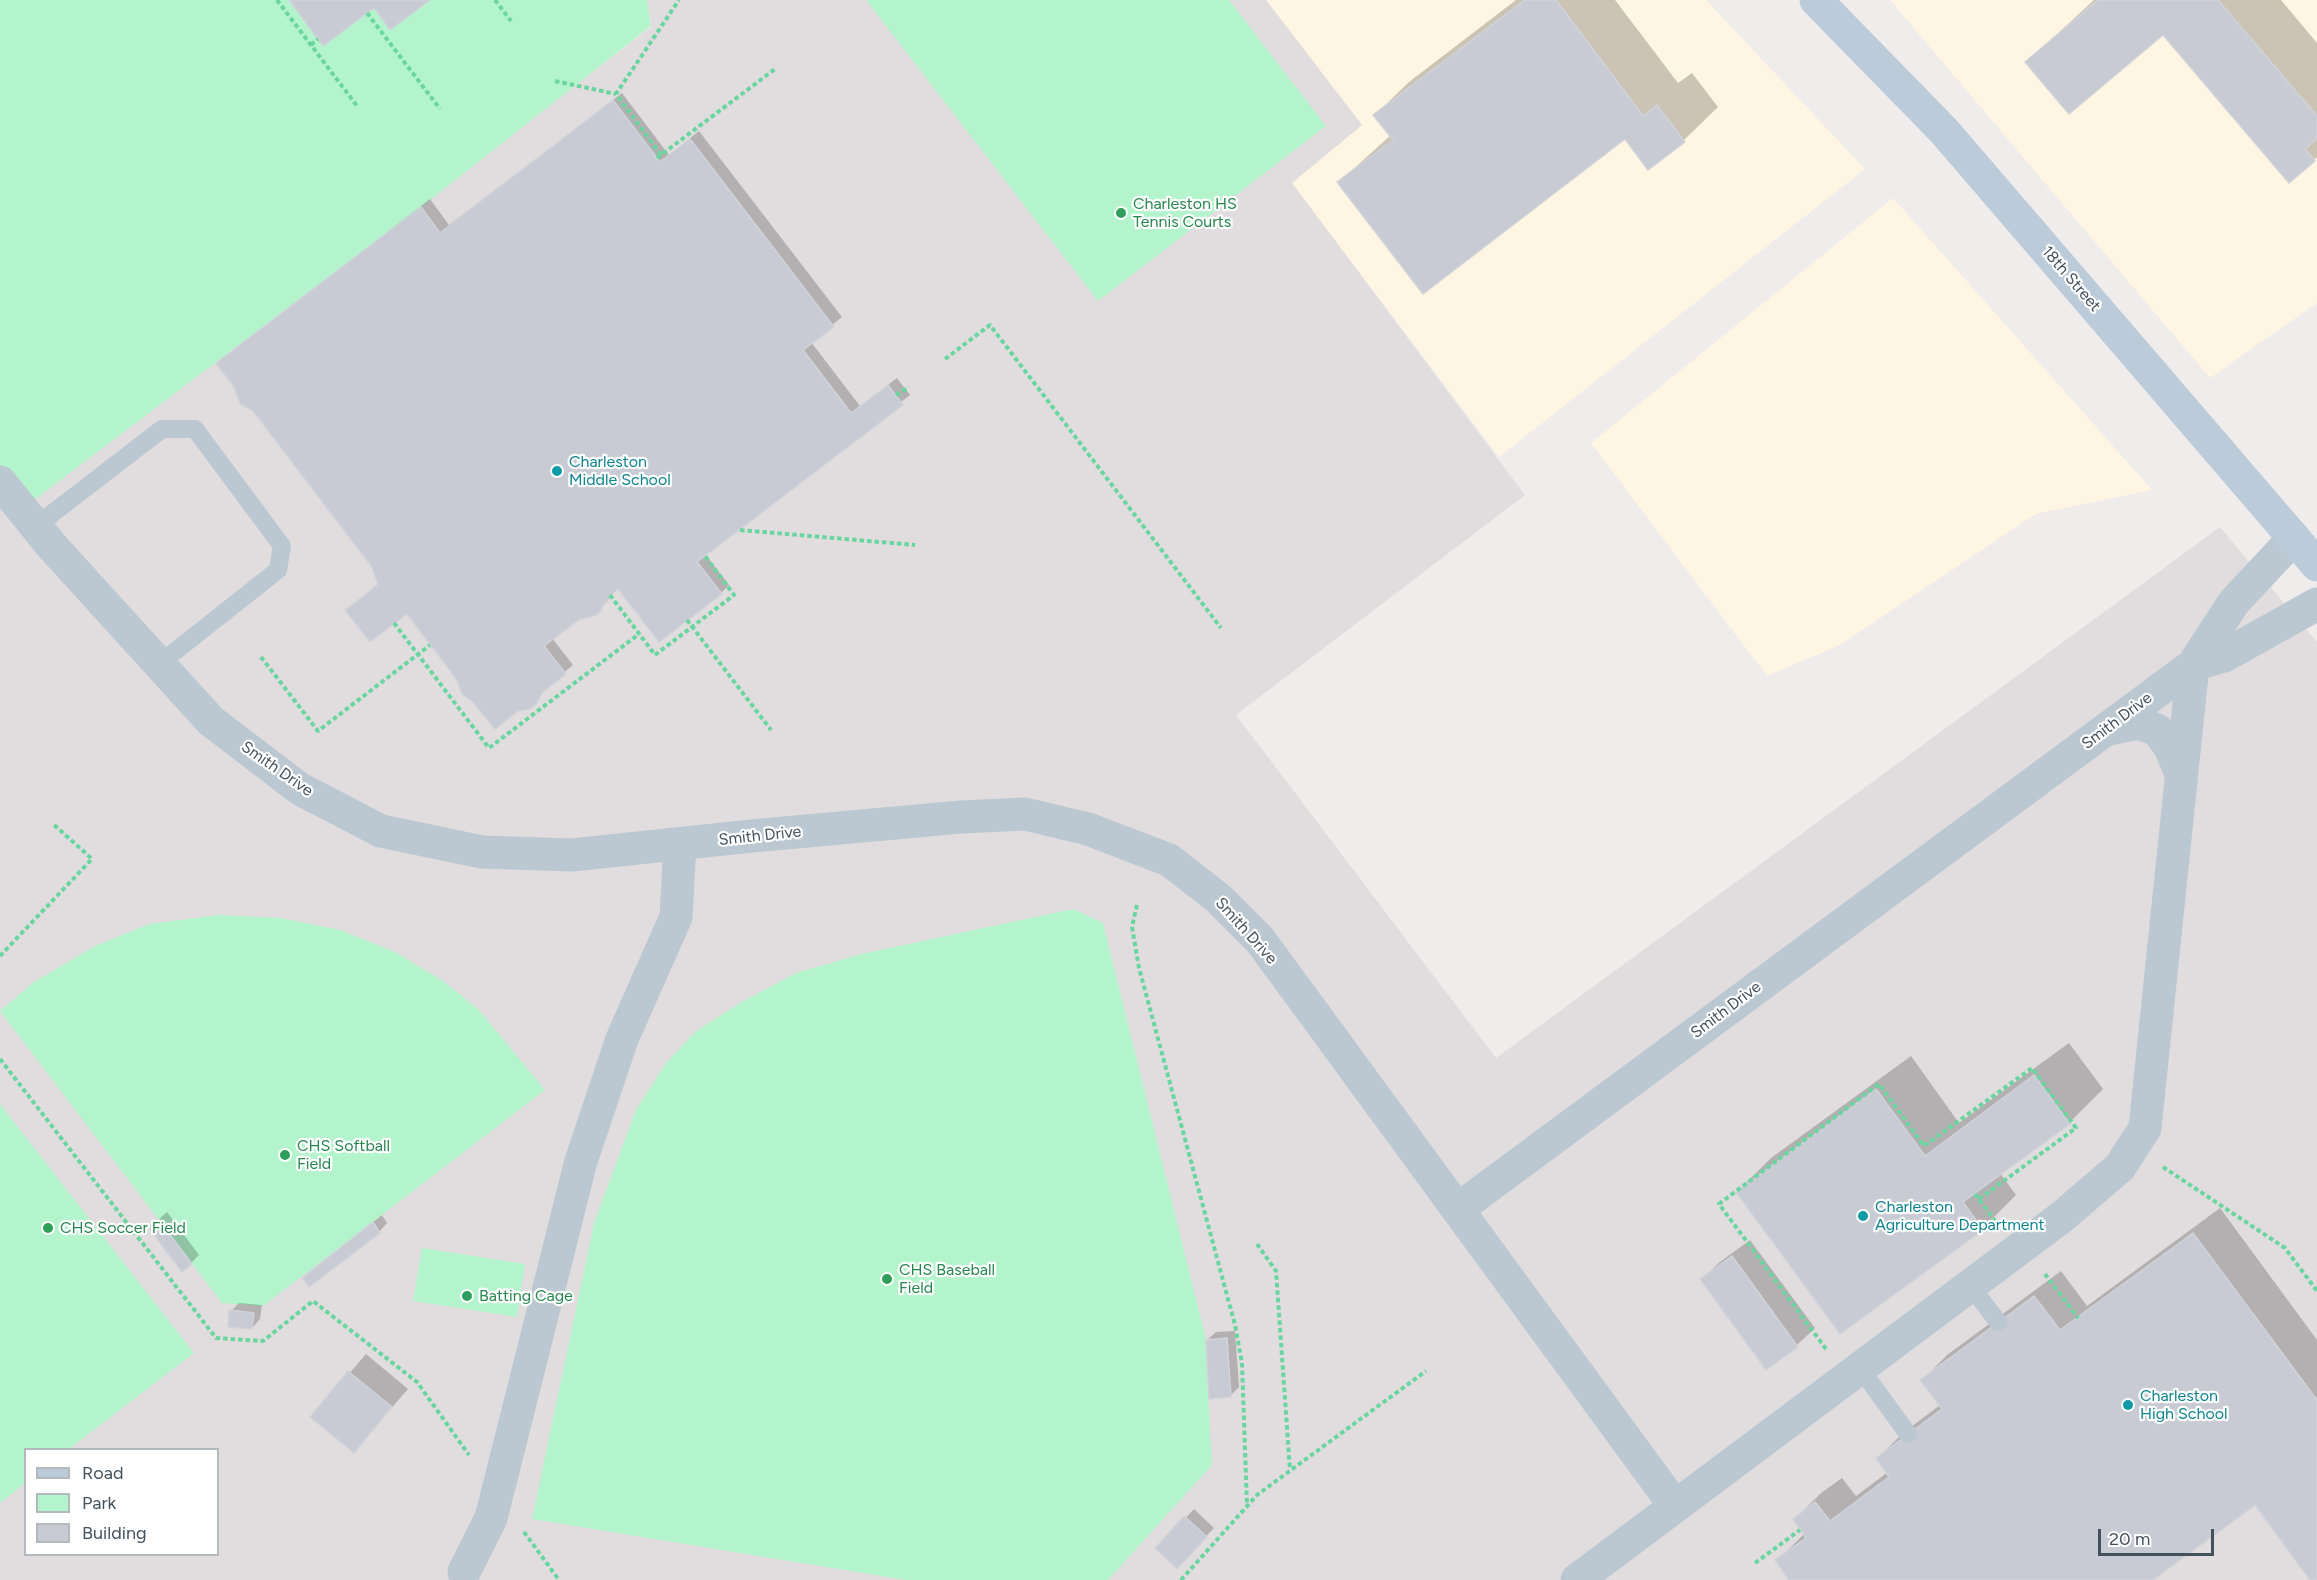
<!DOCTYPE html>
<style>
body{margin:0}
#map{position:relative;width:2317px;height:1580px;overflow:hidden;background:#f0ecec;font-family:Figtree,sans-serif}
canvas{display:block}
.legend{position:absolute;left:24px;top:1448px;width:195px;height:108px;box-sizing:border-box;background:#fff;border:2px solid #b4b9be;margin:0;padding:8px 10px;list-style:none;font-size:18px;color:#43515c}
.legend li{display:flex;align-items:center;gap:12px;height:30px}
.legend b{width:30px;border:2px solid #b4b9be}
.scale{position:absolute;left:2098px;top:1529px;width:116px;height:27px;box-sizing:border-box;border:3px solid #43515c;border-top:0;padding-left:8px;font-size:18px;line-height:21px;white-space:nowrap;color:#43515c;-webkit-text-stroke:4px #fff;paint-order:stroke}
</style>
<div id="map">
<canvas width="2317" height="1580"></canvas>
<ul class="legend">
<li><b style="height:8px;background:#bccbd9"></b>Road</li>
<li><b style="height:16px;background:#b4f4cc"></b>Park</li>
<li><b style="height:16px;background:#c8cbd3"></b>Building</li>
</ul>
<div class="scale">20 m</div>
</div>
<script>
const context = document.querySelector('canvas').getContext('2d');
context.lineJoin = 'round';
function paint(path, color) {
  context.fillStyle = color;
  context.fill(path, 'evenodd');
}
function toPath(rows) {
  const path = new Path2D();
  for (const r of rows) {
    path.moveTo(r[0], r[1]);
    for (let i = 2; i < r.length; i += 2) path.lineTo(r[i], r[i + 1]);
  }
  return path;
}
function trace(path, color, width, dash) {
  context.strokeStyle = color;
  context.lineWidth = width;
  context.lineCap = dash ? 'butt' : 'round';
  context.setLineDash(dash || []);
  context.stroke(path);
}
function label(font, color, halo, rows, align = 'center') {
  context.font = font + ' Figtree,sans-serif';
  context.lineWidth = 4.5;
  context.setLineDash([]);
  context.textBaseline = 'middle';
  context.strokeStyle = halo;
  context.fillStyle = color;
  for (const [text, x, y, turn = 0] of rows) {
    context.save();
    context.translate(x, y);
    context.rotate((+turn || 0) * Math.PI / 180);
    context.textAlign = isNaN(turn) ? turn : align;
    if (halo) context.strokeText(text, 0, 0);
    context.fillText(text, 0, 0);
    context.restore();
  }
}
const commercial = toPath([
 [1266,0,1706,0,1865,169,1499,457,1292,183,1362,125],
 [1890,0,2317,0,2317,303,2210,378],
 [1893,198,2152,490,2036,514,1840,645,1767,676,1591,443]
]);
const education = toPath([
 [647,0,1266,0,1362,125,1292,183,1525,495,1236,715,1496,1058,2220,527,2317,642,2317,1580,0,1580,0,482,216,363,651,27],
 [26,1450,218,1450,218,1554,26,1554]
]);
const green = toPath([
 [0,0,647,0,651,26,421,207,21,510,0,482],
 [866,0,1229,0,1326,126,1098,301],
 [1073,909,1103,923,1205,1335,1212,1465,1108,1580,906,1580,532,1519,594,1223,636,1110,666,1063,695,1032,740,1003,796,973,862,954],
 [219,915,280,918,340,930,395,952,443,981,479,1010,545,1090,263,1306,222,1303,0,1011,34,982,95,946,149,924],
 [0,1104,194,1353,69,1449,26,1450,25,1483,0,1503],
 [422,1248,525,1264,517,1317,413,1301]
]);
const shadow = toPath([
 [1516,0,1615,0,1678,83,1692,73,1718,107,1684,140,1649,168,1626,137,1339,182,1391,135,1375,115,1409,82],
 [2094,0,2281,0,2317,43,2317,157,2314,160,2163,33,2027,62],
 [622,93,669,155,699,131,842,317,811,342,860,406,897,378,910,395,705,554,729,585,721,593,619,586,599,611,579,617,552,638,573,665,548,686,535,703,458,679,407,612,347,610,379,583,373,567,218,363,430,199,449,225],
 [2069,1043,2103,1089,2069,1123,2000,1173,2016,1195,1982,1229,1840,1332,1737,1192,1771,1158,1911,1056,1959,1123],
 [2220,1208,2317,1340,2317,1580,2312,1580,2256,1503,2151,1580,1791,1580,1777,1561,1805,1533,1795,1519,1821,1493,1842,1478,1856,1496,1888,1472,1878,1458,1903,1433,1940,1405,1922,1381,1947,1355,2061,1271,2087,1306],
 [167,1212,199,1255,191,1263,150,1227],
 [382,1215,387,1223,379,1232,304,1278],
 [1750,1240,1815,1328,1797,1345,1767,1368,1702,1279,1720,1262],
 [239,1303,262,1305,260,1319,252,1328,231,1311],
 [1235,1331,1239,1387,1230,1396,1207,1340,1216,1332],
 [366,1354,408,1389,354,1451,312,1417],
 [1194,1509,1214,1528,1186,1558,1157,1548]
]);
const building = toPath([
 [289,0,430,0,390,30,374,8,323,46,289,0],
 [1525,0,1556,0,1643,116,1657,105,1685,142,1648,170,1625,139,1423,294,1337,182,1393,140,1373,115,1525,0],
 [2098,0,2218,0,2317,116,2317,138,2305,149,2315,161,2289,183,2163,35,2069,114,2025,62,2098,0],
 [613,100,660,162,690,139,834,327,803,350,851,413,888,385,903,405,697,562,722,594,659,642,618,589,607,598,600,612,594,616,580,619,544,646,566,674,542,693,536,704,530,709,518,711,495,729,473,702,462,694,457,680,407,614,370,642,345,610,378,585,372,567,253,411,240,404,234,387,216,363,421,207,440,233,613,100],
 [2034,1075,2070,1124,1963,1202,1983,1230,1840,1334,1736,1192,1876,1089,1925,1156,2034,1075],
 [158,1219,192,1264,182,1272,148,1227,158,1219],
 [373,1222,380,1233,309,1287,302,1278,373,1222],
 [2193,1233,2317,1400,2317,1580,2310,1580,2255,1505,2153,1580,1789,1580,1775,1560,1806,1538,1793,1519,1815,1502,1830,1521,1889,1477,1876,1458,1942,1409,1920,1380,2034,1296,2060,1330,2193,1233],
 [1732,1256,1798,1347,1766,1370,1700,1279,1732,1256],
 [229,1310,254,1313,252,1329,228,1327,229,1310],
 [1227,1338,1231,1397,1209,1399,1206,1340,1227,1338],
 [348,1371,392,1407,354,1453,310,1417,348,1371],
 [1184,1516,1207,1537,1177,1569,1155,1548,1184,1516]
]);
const path = toPath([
 [277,0,357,106],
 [495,0,511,21],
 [367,13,440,109],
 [311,45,318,39],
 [555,81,616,94],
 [661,155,616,94,679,0],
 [657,158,775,69],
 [945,359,990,325,1221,628],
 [896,395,909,387],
 [740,530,915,545],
 [610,595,655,655,734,595,705,556],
 [687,620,771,730],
 [394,623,489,748,639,634],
 [261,657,318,731,430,645],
 [1137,905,1132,927,1139,968,1235,1325,1242,1363,1247,1506],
 [0,956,92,859,52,823],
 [0,1059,216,1338,263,1341,313,1301,417,1382,469,1455],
 [2163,1167,2285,1248,2317,1291],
 [1975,1194,1995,1221],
 [1257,1244,1276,1271,1290,1470],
 [2045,1274,2078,1318],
 [1826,1349,1719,1204,1879,1084,1924,1146,2032,1068,2076,1128,1979,1199],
 [524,1532,559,1580],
 [1755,1563,1800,1530],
 [1181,1580,1257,1495,1426,1371]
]);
const service = toPath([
 [36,526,162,429,195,429,282,546,278,570,159,664],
 [1970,1285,1998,1322],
 [1860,1368,1908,1434]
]);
const minor = toPath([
 [0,482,51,545,211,721,300,789,381,831,482,852,572,855,752,836,961,817,1025,814,1088,829,1169,860,1218,898,1260,940,1675,1506],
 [2193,665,2224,656,2317,604],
 [2105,730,2138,723,2157,730,2170,747,2181,774],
 [1458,1209,2193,665,2234,602,2294,538],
 [464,1572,491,1518,581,1161,622,1039,676,917,680,844],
 [1577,1580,2063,1216,2120,1167,2145,1128,2193,665]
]);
const secondary = toPath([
 [1816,0,1944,131,2317,565]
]);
const markers = [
 [1121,213,6,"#2e9e5b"],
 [557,471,6,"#0f9aa8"],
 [285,1155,6,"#2e9e5b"],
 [1863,1216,6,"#0f9aa8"],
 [48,1228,6,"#2e9e5b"],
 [887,1279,6,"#2e9e5b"],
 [467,1296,6,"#2e9e5b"],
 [2128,1405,6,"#0f9aa8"]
];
const leisureNames = [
 ["Charleston HS",1133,204],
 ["Tennis Courts",1133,222],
 ["CHS Softball",297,1146],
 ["Field",297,1164],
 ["CHS Soccer Field",60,1228],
 ["CHS Baseball",899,1270],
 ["Field",899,1288],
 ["Batting Cage",479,1296]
];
const streetNames = [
 ["18th Street",2071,279,49],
 ["Smith Drive",2117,721,-37],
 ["Smith Drive",277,769,35],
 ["Smith Drive",760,836,-6],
 ["Smith Drive",1246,931,48],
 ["Smith Drive",1726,1010,-37]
];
const cultureNames = [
 ["Charleston",569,462],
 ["Middle School",569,480],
 ["Charleston",1875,1207],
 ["Agriculture Department",1875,1225],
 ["Charleston",2140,1396],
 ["High School",2140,1414]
];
paint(commercial, '#fef5e2');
paint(education, '#e1ddde');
paint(green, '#b4f4cc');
paint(shadow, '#0003');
paint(building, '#c8cbd3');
trace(building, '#d0d3d9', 1.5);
trace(path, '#68d69e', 4, [4.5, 3]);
trace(service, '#bbc8d1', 18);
trace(minor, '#bbc8d1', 33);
trace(secondary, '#bccbd9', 33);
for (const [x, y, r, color] of markers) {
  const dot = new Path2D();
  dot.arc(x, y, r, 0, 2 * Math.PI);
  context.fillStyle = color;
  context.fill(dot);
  trace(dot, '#fff', 2);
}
label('16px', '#27864d', '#fff', leisureNames, 'left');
label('16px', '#43515c', '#fff', streetNames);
label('16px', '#0d838f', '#fff', cultureNames, 'left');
</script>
